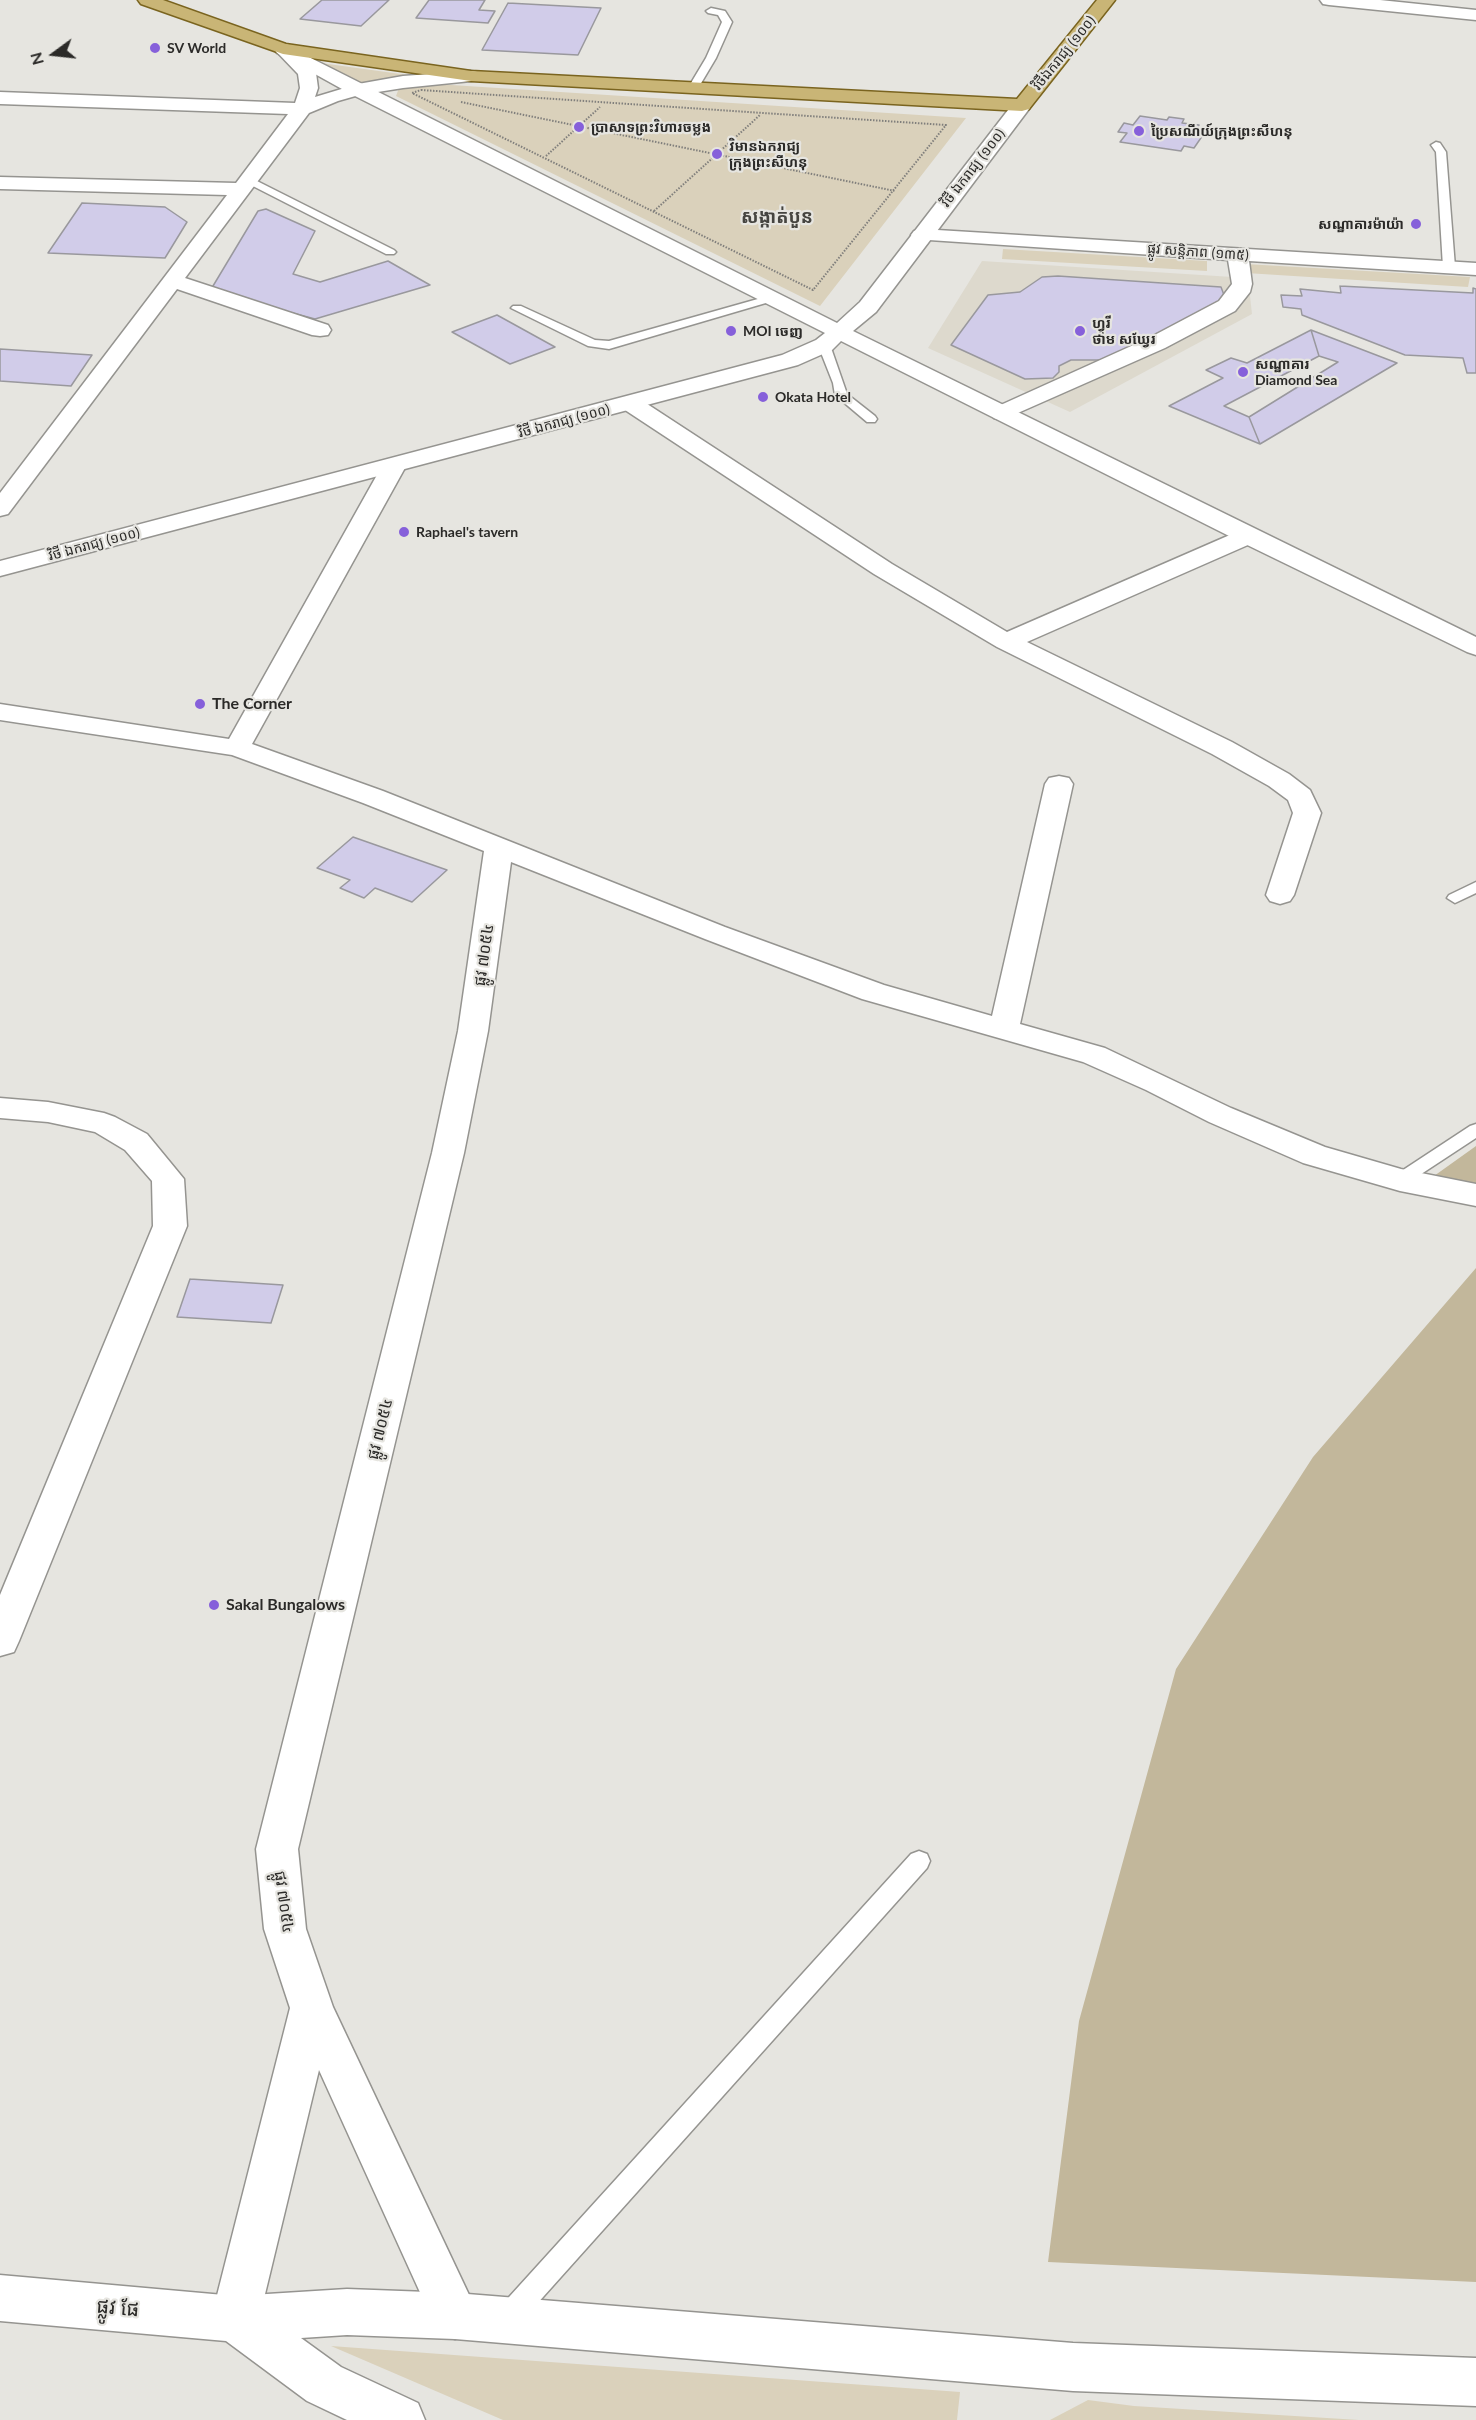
<!DOCTYPE html>
<meta charset="utf-8">
<style>
body{margin:0}
#map{position:relative;width:1476px;height:2420px;overflow:hidden;background:#e6e5e0;font-family:Lato,sans-serif}
canvas{display:block}
.north{position:absolute;left:24px;top:24px;width:60px;height:60px;-webkit-text-stroke:4px #e6e5e0;paint-order:stroke;rotate:255deg;font-size:16px;font-weight:700;line-height:24px;text-align:center;color:#2b2a28}
.north::after{content:'';display:block;margin:auto;width:21px;height:27px;background:#2b2a28;clip-path:polygon(50% 0,100% 100%,50% 72%,0 100%)}
</style>
<div id="map">
<canvas width="1476" height="2420"></canvas>
<div class="north">N</div>
</div>
<script>
const context = document.querySelector('canvas').getContext('2d');
context.lineJoin = 'round';
function paint(path, color) {
  context.fillStyle = color;
  context.fill(path, 'evenodd');
}
function toPath(rows) {
  const path = new Path2D();
  for (const r of rows) {
    path.moveTo(r[0], r[1]);
    for (let i = 2; i < r.length; i += 2) path.lineTo(r[i], r[i + 1]);
  }
  return path;
}
function trace(path, color, width, dash) {
  context.strokeStyle = color;
  context.lineWidth = width;
  context.lineCap = dash ? 'butt' : 'round';
  context.setLineDash(dash || []);
  context.stroke(path);
}
function label(font, color, halo, rows, align = 'center') {
  context.font = font + ' Lato,"Noto Sans Khmer",sans-serif';
  context.lineWidth = 4.5;
  context.setLineDash([]);
  context.textBaseline = 'middle';
  context.strokeStyle = halo;
  context.fillStyle = color;
  for (const [text, x, y, turn = 0] of rows) {
    context.save();
    context.translate(x, y);
    context.rotate((+turn || 0) * Math.PI / 180);
    context.textAlign = isNaN(turn) ? turn : align;
    if (halo) context.strokeText(text, 0, 0);
    context.fillText(text, 0, 0);
    context.restore();
  }
}
const built = toPath([
 [982,261,1248,278,1252,314,1070,412,928,348]
]);
const green = toPath([
 [321,63,415,76,361,84],
 [420,83,966,118,820,306,396,96,399,88],
 [1003,249,1207,261,1207,271,1002,259],
 [1245,264,1470,277,1468,287,1246,273],
 [331,2346,960,2392,957,2420,503,2420],
 [1088,2400,1134,2406,1359,2420,1050,2420]
]);
const forest = toPath([
 [1476,1146,1476,1202,1420,1186],
 [1476,1268,1476,2282,1048,2262,1079,2021,1176,1669,1313,1457]
]);
const building = toPath([
 [322,0,389,0,361,26,300,19,322,0],
 [429,0,485,0,479,10,495,11,488,23,416,18,429,0],
 [508,3,601,8,578,55,482,50,508,3],
 [1140,116,1167,120,1169,117,1184,119,1182,123,1199,125,1196,130,1205,132,1194,148,1184,146,1181,151,1120,142,1127,133,1118,132,1124,123,1133,125,1140,116],
 [82,203,165,207,187,222,165,258,48,253,82,203],
 [266,209,315,231,293,274,320,282,388,261,430,285,315,319,210,291,258,211,266,209],
 [1058,276,1221,287,1224,295,1216,305,1113,360,1071,360,1059,366,1059,372,1053,378,1025,379,951,345,988,295,1020,292,1042,277,1058,276],
 [1340,286,1473,293,1473,288,1476,289,1476,373,1467,373,1463,358,1405,355,1302,315,1301,309,1283,307,1281,295,1302,296,1300,289,1341,293,1340,286],
 [497,315,555,347,510,364,452,332,497,315],
 [1311,330,1319,356,1224,406,1249,417,1260,444,1169,406,1223,378,1206,370,1231,358,1247,363,1311,330],
 [1311,330,1397,363,1260,444,1249,417,1338,362,1319,356,1311,330],
 [0,349,92,355,71,386,0,381,0,349],
 [353,837,447,870,412,902,375,888,364,898,340,888,350,880,317,868,353,837],
 [190,1279,283,1285,271,1323,177,1317,190,1279]
]);
const path = toPath([
 [421,90,763,113,946,125,813,290,412,93,421,90],
 [461,102,895,191],
 [546,156,600,107],
 [654,211,760,115]
]);
const lane = toPath([
 [711,8,725,11,732,22,716,58,697,90,693,91,688,88,706,58,722,22,718,15,708,13,706,11,711,8],
 [1436,142,1440,143,1446,152,1455,267,1449,270,1443,267,1436,152,1431,145,1436,142],
 [249,177,394,250,396,252,394,254,386,254,245,182,245,178,249,177],
 [772,295,776,296,776,300,609,349,588,346,511,308,513,306,521,306,595,340,609,341,772,295],
 [824,341,830,345,847,394,875,416,877,419,875,422,867,422,835,395,833,383,818,345,824,341],
 [1476,882,1476,893,1455,903,1447,898,1449,895,1476,882],
 [1476,1124,1476,1138,1406,1184,1394,1184,1391,1180,1394,1176,1470,1126,1476,1124],
 [919,1851,927,1854,930,1861,927,1868,518,2325,509,2329,500,2325,496,2316,500,2307,911,1854,919,1851]
]);
const street = toPath([
 [1320,0,1380,0,1476,10,1476,20,1329,5,1323,4,1320,0],
 [283,44,289,45,316,73,318,88,315,97,358,84,403,76,471,71,477,72,480,76,477,80,471,81,403,88,359,95,338,101,309,113,185,278,328,325,331,330,328,335,320,336,312,335,177,289,8,514,0,516,0,493,227,195,0,189,0,177,236,183,288,114,0,104,0,92,295,103,300,88,298,74,274,49,277,45,283,44],
 [921,229,1476,263,1476,275,1249,261,1252,284,1250,292,1235,311,1165,348,1002,420,994,418,991,413,994,408,1149,338,1219,301,1232,284,1228,260,914,239,911,235,914,231,921,229],
 [630,396,638,398,892,564,1007,632,1239,531,1248,529,1257,531,1260,536,1257,541,1027,642,1232,742,1289,774,1310,790,1321,813,1294,895,1290,901,1280,904,1270,901,1266,895,1293,813,1288,800,1269,786,1212,754,997,647,874,574,622,408,619,403,622,398,630,396],
 [394,459,402,461,406,466,252,744,383,791,725,927,884,985,992,1016,1045,784,1049,778,1059,776,1069,778,1073,784,1020,1024,1105,1048,1231,1108,1325,1147,1401,1169,1476,1184,1476,1206,1400,1191,1303,1163,1209,1122,1146,1090,1083,1062,862,999,705,939,511,862,488,1031,464,1153,298,1849,306,1929,333,2007,479,2316,472,2332,455,2339,438,2332,319,2070,259,2319,252,2335,235,2342,218,2335,211,2319,290,2008,264,1929,256,1849,432,1153,458,1031,484,851,363,803,232,755,0,720,0,704,229,739,382,466,386,461,394,459],
 [0,1098,48,1102,104,1113,115,1117,147,1134,184,1179,187,1226,19,1641,14,1652,0,1656,0,1595,153,1226,152,1181,125,1150,95,1132,48,1122,0,1118,0,1098]
]);
const secondary = toPath([
 [283,44,837,323,860,302,1015,101,1029,101,1031,105,1029,109,876,312,853,331,1476,637,1476,655,1467,652,1239,541,841,341,832,350,798,365,0,576,0,561,782,355,816,340,825,333,351,94,277,53,274,49,277,45,283,44],
 [0,2275,235,2296,347,2289,455,2293,1073,2343,1476,2358,1476,2406,1073,2391,455,2339,347,2335,301,2338,341,2367,418,2403,425,2420,347,2420,307,2401,226,2341,0,2321,0,2275]
]);
const primary = toPath([
 [138,0,163,0,286,44,471,71,1017,99,1097,0,1115,0,1029,109,1022,111,471,81,283,54,141,4,138,0]
]);
const markers = [
 [155,48,6,"#8660da"],
 [579,127,6,"#8660da"],
 [1139,131,6,"#8660da"],
 [717,154,6,"#8660da"],
 [1416,224,6,"#8660da"],
 [731,331,6,"#8660da"],
 [1080,331,6,"#8660da"],
 [1243,372,6,"#8660da"],
 [763,397,6,"#8660da"],
 [404,532,6,"#8660da"],
 [200,704,6,"#8660da"],
 [214,1605,6,"#8660da"]
];
const farPoinames = [
 ["SV World",167,48],
 ["ប្រាសាទព្រះវិហារចម្លង",591,127],
 ["ប្រៃសណីយ៍ក្រុងព្រះសីហនុ",1151,131],
 ["វិមានឯករាជ្យ",729,146],
 ["ក្រុងព្រះសីហនុ",729,162],
 ["សណ្ឋាគារម៉ាយ៉ា",1404,224,"right"],
 ["ហ្វូរី",1092,323],
 ["ថាម សឃ្វែរ",1092,339],
 ["MOI ចេញ",743,331],
 ["សណ្ឋាគារ",1255,364],
 ["Diamond Sea",1255,380],
 ["Okata Hotel",775,397],
 ["Raphael's tavern",416,532]
];
const farStreetnames = [
 ["វិថីឯករាជ្យ (១០០)",1064,53,-51],
 ["វិថី ឯករាជ្យ (១០០)",973,168,-52],
 ["ផ្លូវ សន្តិភាព (១៣៥)",1198,252,4],
 ["វិថី ឯករាជ្យ (១០០)",564,421,-15],
 ["វិថី ឯករាជ្យ (១០០)",94,544,-15]
];
const poiNames = [
 ["The Corner",212,704],
 ["Sakal Bungalows",226,1605]
];
const streetNames = [
 ["ផ្លូវ ៧០៥៤",484,955,-82],
 ["ផ្លូវ ៧០៥៤",380,1429,-76],
 ["ផ្លូវ ៧០៥៤",284,1902,82]
];
const farDistrictnames = [
 ["សង្កាត់បួន",777,217]
];
const nearStreetnames = [
 ["ផ្លូវ ផែ",118,2308,5]
];
paint(built, '#ddd9cd');
paint(green, '#dad1bb');
paint(forest, '#c2b79b');
paint(building, '#d1cce9');
trace(building, '#99989d', 1.5);
trace(lane, '#959490', 3);
trace(street, '#959490', 3);
trace(secondary, '#959490', 3);
trace(primary, '#7a641f', 3);
trace(path, '#807f7c', 2, [1.5, 1.5]);
paint(lane, '#fff');
paint(street, '#fff');
paint(secondary, '#fff');
paint(primary, '#c9b576');
for (const [x, y, r, color] of markers) {
  const dot = new Path2D();
  dot.arc(x, y, r, 0, 2 * Math.PI);
  context.fillStyle = color;
  context.fill(dot);
  trace(dot, '#e6e5e0', 2);
}
label('bold 14px', '#2b2a28', '#e6e5e0', farPoinames, 'left');
label('14px', '#2b2a28', '#e6e5e0', farStreetnames);
label('bold 16px', '#2b2a28', '#e6e5e0', poiNames, 'left');
label('16px', '#2b2a28', '#e6e5e0', streetNames);
label('bold 18px', '#454440', '#e6e5e0', farDistrictnames);
label('20px', '#2b2a28', '#e6e5e0', nearStreetnames);
</script>
